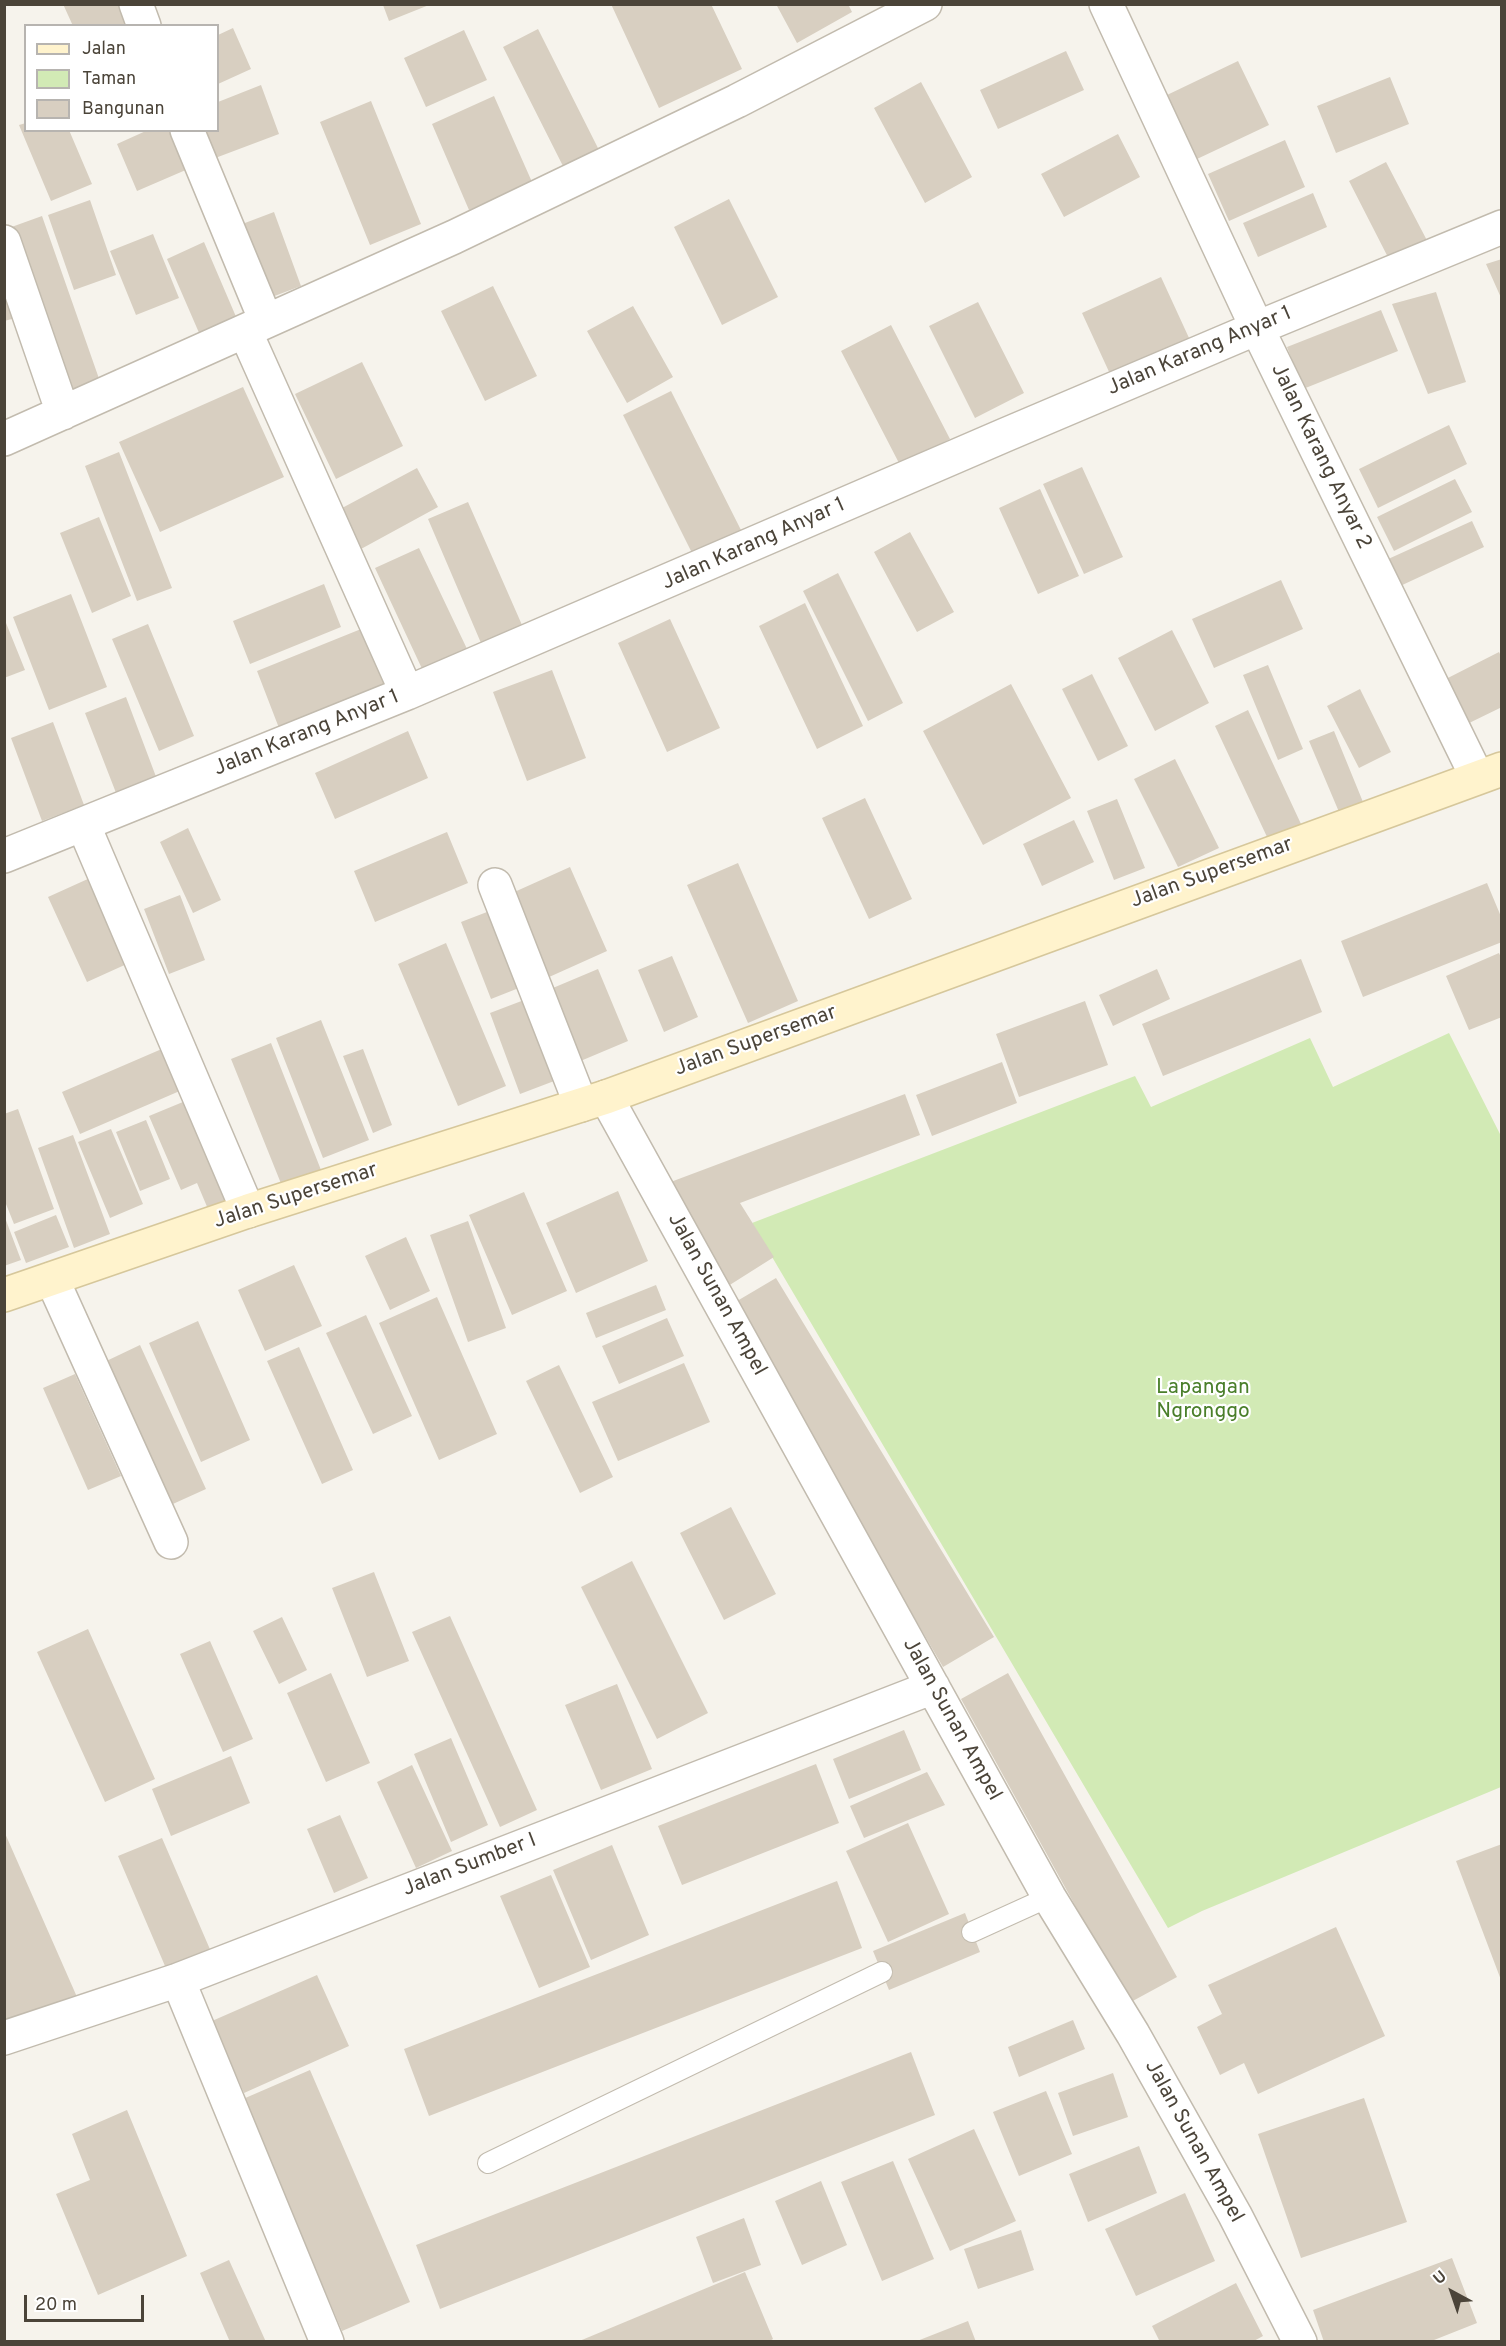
<!DOCTYPE html>
<style>
body{margin:0}
#map{position:relative;width:1506px;height:2346px;overflow:hidden;background:#f6f3ec;font-family:Overpass,sans-serif}
canvas{display:block}
.frame{position:absolute;inset:0;border:6px solid #4b4439;pointer-events:none}
.legend{position:absolute;left:24px;top:24px;width:195px;height:108px;box-sizing:border-box;background:#fff;border:2px solid #b7b4b0;margin:0;padding:8px 10px;list-style:none;font-size:18px;color:#4b4439}
.legend li{display:flex;align-items:center;gap:12px;height:30px}
.legend b{width:30px;border:2px solid #b7b4b0}
.north{position:absolute;left:1422px;top:2262px;width:60px;height:60px;-webkit-text-stroke:4px #fff;paint-order:stroke;rotate:320deg;font-size:16px;font-weight:700;line-height:24px;text-align:center;color:#4b4439}
.north::after{content:'';display:block;margin:auto;width:21px;height:27px;background:#4b4439;clip-path:polygon(50% 0,100% 100%,50% 72%,0 100%)}
.scale{position:absolute;left:24px;top:2295px;width:120px;height:27px;box-sizing:border-box;border:3px solid #4b4439;border-top:0;padding-left:8px;font-size:18px;line-height:21px;white-space:nowrap;color:#4b4439;-webkit-text-stroke:4px #fff;paint-order:stroke}
</style>
<div id="map">
<canvas width="1506" height="2346"></canvas>
<div class="frame"></div>
<ul class="legend">
<li><b style="height:8px;background:#fff3cd"></b>Jalan</li>
<li><b style="height:16px;background:#d2eab5"></b>Taman</li>
<li><b style="height:16px;background:#d8cfc1"></b>Bangunan</li>
</ul>
<div class="north">U</div>
<div class="scale">20 m</div>
</div>
<script>
const context = document.querySelector('canvas').getContext('2d');
context.lineJoin = 'round';
function paint(path, color) {
  context.fillStyle = color;
  context.fill(path, 'evenodd');
}
function toPath(rows) {
  const path = new Path2D();
  for (const r of rows) {
    path.moveTo(r[0], r[1]);
    for (let i = 2; i < r.length; i += 2) path.lineTo(r[i], r[i + 1]);
  }
  return path;
}
function trace(path, color, width, dash) {
  context.strokeStyle = color;
  context.lineWidth = width;
  context.lineCap = dash ? 'butt' : 'round';
  context.setLineDash(dash || []);
  context.stroke(path);
}
function label(font, color, halo, rows, align = 'center') {
  context.font = font + ' Overpass,sans-serif';
  context.lineWidth = 4.5;
  context.setLineDash([]);
  context.textBaseline = 'middle';
  context.strokeStyle = halo;
  context.fillStyle = color;
  for (const [text, x, y, turn = 0] of rows) {
    context.save();
    context.translate(x, y);
    context.rotate((+turn || 0) * Math.PI / 180);
    context.textAlign = isNaN(turn) ? turn : align;
    if (halo) context.strokeText(text, 0, 0);
    context.fillText(text, 0, 0);
    context.restore();
  }
}
const green = toPath([
 [1449,1033,1501,1136,1501,1787,1202,1911,1168,1928,752,1223,1135,1076,1151,1107,1310,1038,1333,1087]
]);
const building = toPath([
 [63,4,131,4,129,26,73,26],
 [611,4,711,4,742,69,659,108],
 [776,4,848,4,852,12,797,43],
 [383,5,429,5,389,21],
 [233,28,251,69,218,84,218,35],
 [538,29,604,160,569,178,503,47],
 [464,30,487,80,426,107,404,58],
 [1066,51,1084,90,998,129,980,90],
 [1238,61,1269,125,1197,159,1167,95],
 [1390,77,1409,124,1336,153,1317,106],
 [921,82,972,177,925,203,874,108],
 [261,85,279,134,202,163,190,130,218,130,218,102],
 [494,96,532,182,469,210,432,124],
 [371,101,421,224,370,245,320,122],
 [26,123,26,130,69,130,92,184,51,201,19,125],
 [148,130,180,130,195,166,137,191,117,144],
 [1118,134,1140,177,1064,217,1041,174],
 [1285,140,1305,187,1229,221,1208,174],
 [1386,162,1432,250,1394,269,1349,181],
 [1313,193,1327,227,1258,257,1243,223],
 [729,199,778,297,722,325,674,227],
 [90,200,116,275,74,290,48,215],
 [274,212,301,286,264,300,237,226],
 [42,216,103,390,66,403,6,229],
 [153,234,179,298,136,315,110,251],
 [204,242,240,326,203,342,167,259],
 [1502,259,1502,300,1486,264],
 [4,261,20,317,4,321],
 [1161,277,1195,351,1116,387,1082,313],
 [493,286,537,376,485,401,441,311],
 [1436,292,1466,382,1428,394,1392,304],
 [978,302,1024,393,975,418,929,326],
 [633,306,673,377,627,403,587,331],
 [1381,310,1398,351,1303,389,1287,347],
 [891,325,950,439,900,465,841,351],
 [362,362,403,446,336,479,295,394],
 [243,387,284,477,160,532,119,442],
 [671,391,746,540,698,565,623,415],
 [1449,425,1467,464,1378,508,1359,469],
 [119,452,172,588,137,601,85,466],
 [1082,467,1123,557,1084,574,1043,484],
 [417,468,438,507,350,555,329,515],
 [1455,479,1472,512,1394,551,1377,517],
 [1040,489,1079,576,1038,594,999,508],
 [468,502,522,625,481,643,428,519],
 [99,517,131,596,92,613,60,533],
 [1472,521,1484,547,1398,587,1386,560],
 [910,532,954,612,917,632,874,552],
 [419,548,468,651,424,673,375,568],
 [838,573,903,703,868,721,803,591],
 [1281,580,1303,629,1214,668,1192,619],
 [324,584,341,627,250,664,233,621],
 [71,594,107,687,49,710,13,617],
 [805,603,863,726,817,749,759,626],
 [4,618,25,670,4,678],
 [670,619,720,728,667,752,618,643],
 [148,624,194,736,159,751,112,639],
 [371,625,398,695,284,741,257,671],
 [1172,630,1209,703,1155,731,1118,658],
 [1499,652,1502,658,1502,707,1463,726,1440,682],
 [1268,665,1303,749,1278,760,1243,675],
 [552,670,586,758,527,781,493,692],
 [1092,674,1128,746,1098,761,1062,689],
 [1011,684,1071,798,983,845,923,731],
 [1360,689,1391,752,1359,768,1327,706],
 [126,697,158,782,118,798,85,713],
 [1248,710,1301,824,1268,839,1215,726],
 [53,722,84,805,42,821,11,738],
 [408,731,428,778,335,819,315,773],
 [1334,731,1363,802,1339,812,1309,741],
 [1175,759,1219,848,1178,867,1134,779],
 [865,798,912,899,869,919,822,818],
 [1117,799,1145,868,1114,880,1087,811],
 [1074,820,1094,862,1042,886,1023,844],
 [188,828,221,900,193,913,160,842],
 [447,832,468,883,375,922,354,871],
 [738,863,798,1001,748,1023,687,885],
 [570,867,607,951,538,982,501,898],
 [90,878,129,963,87,982,48,897],
 [1487,883,1502,919,1502,942,1363,997,1341,941],
 [180,895,205,960,169,974,144,909],
 [500,907,529,984,491,999,461,922],
 [446,943,506,1086,458,1106,398,964],
 [1499,953,1502,960,1502,1017,1469,1030,1446,976],
 [672,956,698,1017,664,1032,638,970],
 [1301,959,1322,1012,1163,1076,1142,1024],
 [598,969,628,1041,571,1065,541,993],
 [1157,969,1170,999,1113,1026,1099,995],
 [532,997,562,1078,520,1094,490,1013],
 [1085,1001,1108,1065,1019,1097,996,1034],
 [321,1020,369,1140,323,1158,276,1038],
 [271,1043,321,1170,282,1186,231,1059],
 [171,1045,189,1087,80,1134,62,1092],
 [363,1049,392,1125,373,1133,343,1056],
 [1002,1062,1017,1103,932,1136,916,1095],
 [905,1094,920,1135,740,1203,774,1257,725,1288,660,1186],
 [195,1097,237,1197,208,1209,197,1183,181,1190,149,1116],
 [18,1109,54,1209,14,1224,4,1199,4,1114],
 [146,1120,170,1179,140,1191,116,1132],
 [111,1129,143,1204,110,1218,78,1142],
 [73,1135,110,1234,74,1248,38,1148],
 [618,1191,648,1261,576,1293,546,1223],
 [524,1192,567,1291,512,1315,469,1215],
 [4,1215,21,1260,4,1266],
 [56,1215,69,1247,26,1263,14,1232],
 [468,1221,506,1328,468,1342,430,1235],
 [406,1237,430,1291,390,1310,365,1256],
 [294,1265,322,1326,265,1351,238,1290],
 [776,1278,994,1637,943,1667,732,1304],
 [656,1285,666,1310,596,1338,586,1313],
 [437,1297,497,1434,439,1460,379,1323],
 [366,1315,412,1416,373,1434,326,1333],
 [667,1318,684,1356,619,1384,602,1346],
 [198,1321,250,1440,201,1462,149,1343],
 [140,1345,206,1489,164,1508,98,1365],
 [299,1347,353,1470,322,1484,267,1361],
 [684,1363,710,1422,618,1461,592,1402],
 [559,1365,613,1477,580,1493,526,1381],
 [75,1374,121,1476,88,1490,43,1388],
 [731,1507,776,1594,724,1620,680,1533],
 [632,1561,708,1713,657,1739,581,1587],
 [374,1572,409,1661,367,1677,332,1588],
 [450,1616,537,1810,500,1827,412,1632],
 [282,1617,307,1670,279,1684,253,1631],
 [88,1629,155,1779,105,1802,37,1652],
 [210,1641,253,1739,223,1752,180,1654],
 [331,1673,370,1763,326,1782,287,1693],
 [1008,1673,1177,1977,1129,2003,961,1699],
 [617,1684,652,1769,601,1790,565,1705],
 [904,1730,921,1770,849,1799,833,1759],
 [451,1738,488,1825,451,1842,414,1754],
 [231,1756,250,1803,171,1836,152,1789],
 [816,1764,839,1823,682,1885,658,1826],
 [412,1765,452,1851,416,1868,377,1782],
 [927,1772,945,1805,864,1838,850,1806],
 [340,1815,368,1878,334,1893,307,1829],
 [908,1823,949,1914,888,1942,846,1851],
 [4,1831,77,1997,4,2029],
 [162,1838,212,1954,168,1973,118,1856],
 [1502,1844,1502,1980,1501,1980,1456,1861],
 [612,1845,649,1935,591,1960,553,1870],
 [551,1875,590,1967,539,1988,500,1896],
 [837,1881,862,1948,429,2116,404,2049],
 [965,1913,980,1952,889,1990,873,1951],
 [1336,1927,1385,2036,1258,2094,1244,2063,1220,2075,1197,2027,1222,2014,1208,1985],
 [317,1975,349,2046,244,2093,212,2021],
 [1073,2020,1085,2049,1019,2077,1008,2047],
 [911,2052,935,2115,440,2309,416,2245],
 [310,2070,410,2302,342,2331,243,2099],
 [1113,2073,1128,2117,1073,2136,1058,2093],
 [1046,2091,1072,2154,1019,2176,993,2112],
 [1364,2098,1407,2222,1301,2258,1258,2134],
 [127,2110,187,2256,98,2295,56,2194,90,2180,72,2134],
 [974,2129,1016,2221,950,2251,908,2159],
 [1139,2146,1157,2193,1088,2222,1069,2174],
 [893,2161,934,2259,882,2281,841,2182],
 [821,2181,847,2245,802,2265,775,2201],
 [1185,2193,1215,2261,1136,2296,1105,2229],
 [744,2218,761,2265,713,2283,696,2237],
 [1021,2230,1034,2270,978,2289,964,2249],
 [1452,2258,1477,2323,1429,2342,1324,2342,1313,2310],
 [229,2260,266,2342,230,2342,200,2273],
 [745,2272,773,2339,768,2342,577,2342],
 [1236,2283,1263,2336,1252,2342,1160,2342,1152,2326],
 [968,2321,976,2342,917,2342,917,2341]
]);
const lane = toPath([
 [972,1932,1049,1897],
 [488,2163,882,1972]
]);
const street = toPath([
 [136,4,144,26],
 [1106,4,1257,328,1477,777],
 [187,130,266,321],
 [4,242,63,413],
 [245,331,407,693],
 [4,439,454,237,737,101,925,4],
 [83,824,248,1211],
 [4,856,407,693,1005,435,1257,328,1502,227],
 [495,885,581,1105],
 [606,1097,1049,1897,1133,2034,1235,2215,1300,2342],
 [52,1279,171,1542],
 [178,1980,327,2342],
 [4,2038,178,1980,933,1687]
]);
const secondary = toPath([
 [4,1295,248,1211,606,1097,1502,769]
]);
const streetNames = [
 ["Jalan Karang Anyar 1",1200,352,-23],
 ["Jalan Karang Anyar 2",1320,457,64],
 ["Jalan Karang Anyar 1",754,545,-24],
 ["Jalan Karang Anyar 1",307,734,-22],
 ["Jalan Supersemar",1212,874,-20],
 ["Jalan Supersemar",756,1042,-20],
 ["Jalan Supersemar",296,1197,-18],
 ["Jalan Sunan Ampel",716,1295,61],
 ["Jalan Sunan Ampel",951,1720,61],
 ["Jalan Sumber I",470,1866,-21],
 ["Jalan Sunan Ampel",1193,2142,61]
];
const parkNames = [
 ["Lapangan",1203,1389],
 ["Ngronggo",1203,1413]
];
paint(green, '#d2eab5');
paint(building, '#d8cfc1');
trace(lane, '#c2bbae', 22);
trace(street, '#c2bbae', 36);
trace(secondary, '#d6c79b', 36);
trace(lane, '#fff', 20);
trace(street, '#fff', 33);
trace(secondary, '#fff3cd', 33);
label('21px', '#4b4439', '#fff', streetNames);
label('21px', '#4a7f2a', '#fff', parkNames);
</script>
